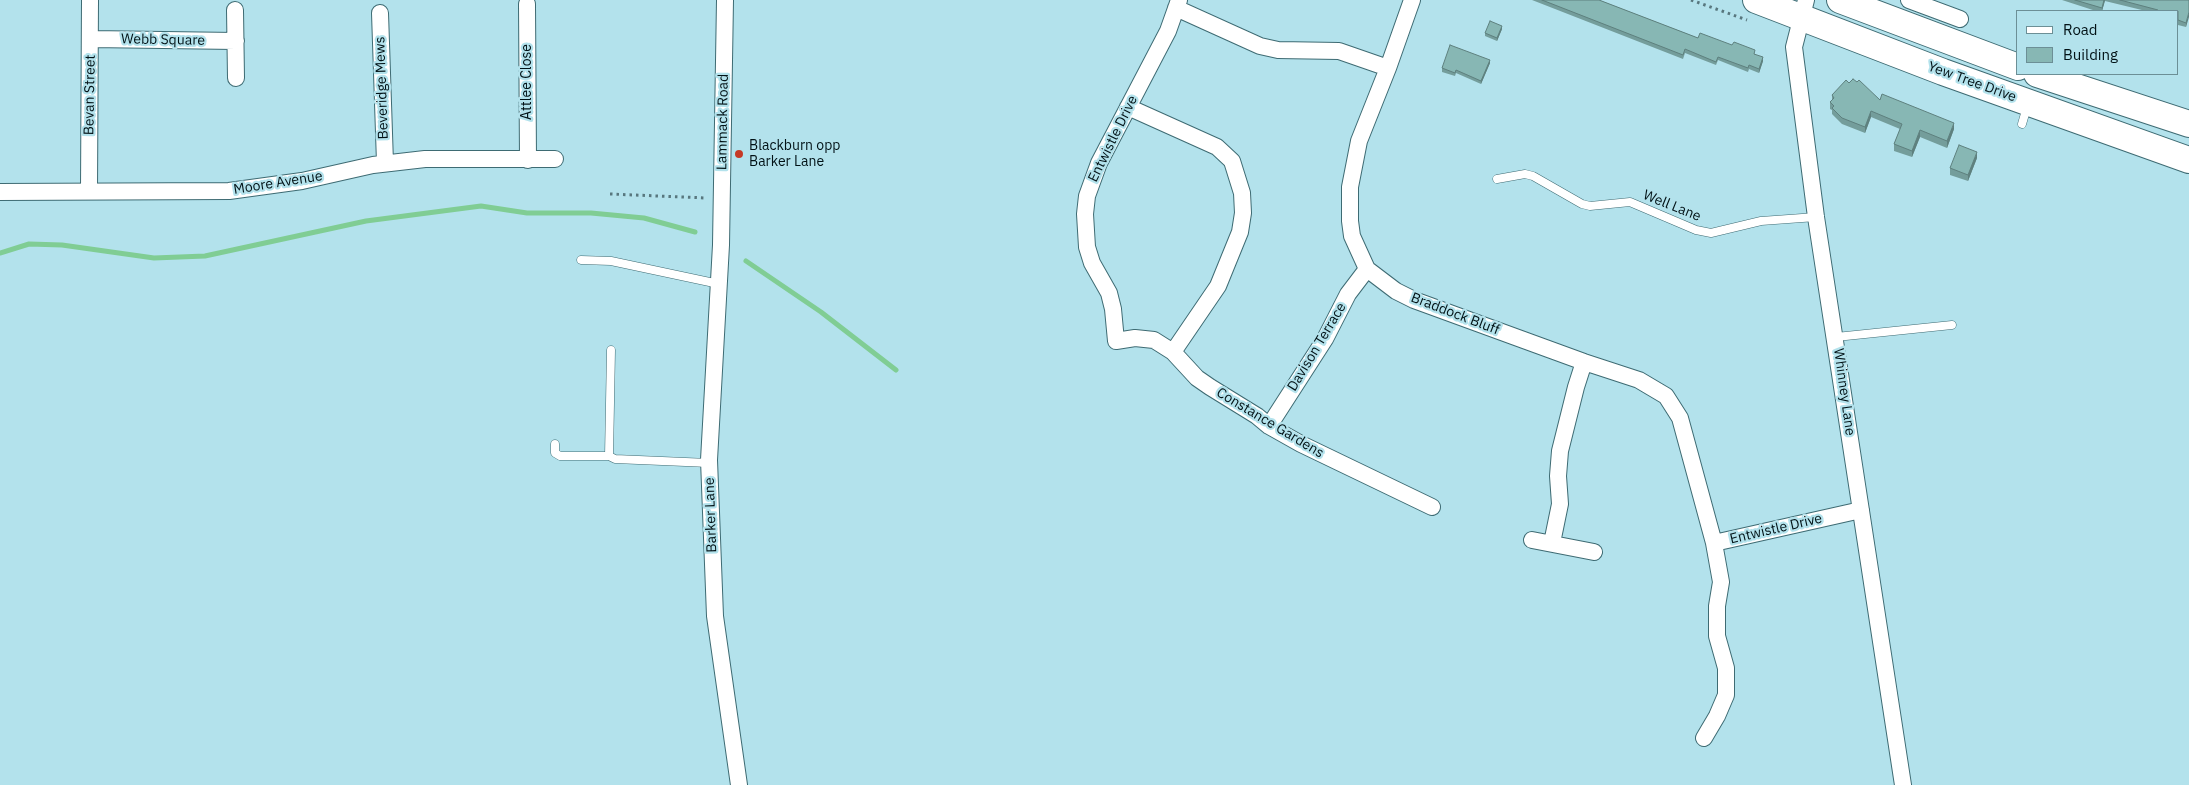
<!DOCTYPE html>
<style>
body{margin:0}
#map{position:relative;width:2189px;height:785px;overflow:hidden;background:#b3e2ec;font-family:"IBM Plex Sans",sans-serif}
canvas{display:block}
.legend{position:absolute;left:2016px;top:10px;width:162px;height:65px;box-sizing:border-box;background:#b3e2ec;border:1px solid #6c8f96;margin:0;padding:6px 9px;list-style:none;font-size:15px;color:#021216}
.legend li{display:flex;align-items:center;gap:10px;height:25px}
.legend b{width:25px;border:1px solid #6c8f96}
</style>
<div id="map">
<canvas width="2189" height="785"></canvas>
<ul class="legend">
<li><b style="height:6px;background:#fff"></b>Road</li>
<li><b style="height:14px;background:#87b7b4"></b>Building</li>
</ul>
</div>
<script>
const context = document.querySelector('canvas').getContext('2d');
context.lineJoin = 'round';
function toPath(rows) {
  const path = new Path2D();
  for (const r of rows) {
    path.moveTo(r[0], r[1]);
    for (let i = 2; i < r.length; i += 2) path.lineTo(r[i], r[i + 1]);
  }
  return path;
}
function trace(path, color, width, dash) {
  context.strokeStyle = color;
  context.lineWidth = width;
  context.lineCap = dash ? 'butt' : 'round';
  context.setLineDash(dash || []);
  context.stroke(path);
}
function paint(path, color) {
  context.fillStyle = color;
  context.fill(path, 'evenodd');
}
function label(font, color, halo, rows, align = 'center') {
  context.font = font + ' "IBM Plex Sans",sans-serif';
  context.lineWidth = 4.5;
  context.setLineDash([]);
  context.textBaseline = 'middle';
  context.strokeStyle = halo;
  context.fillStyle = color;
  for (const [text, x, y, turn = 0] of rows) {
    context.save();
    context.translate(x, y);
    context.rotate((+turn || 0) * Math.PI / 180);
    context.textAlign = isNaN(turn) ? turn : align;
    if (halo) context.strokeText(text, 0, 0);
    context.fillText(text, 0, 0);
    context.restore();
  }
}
const stream = toPath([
 [0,253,29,244,62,245,154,258,205,256,366,221,481,206,527,213,591,213,644,218,695,232],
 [746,261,821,312,896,370]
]);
const path = toPath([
 [1691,0,1747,20],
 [610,194,706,198]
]);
const service = toPath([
 [2022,124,2027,107],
 [1497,179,1525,174,1533,176,1582,204,1590,206,1630,202,1696,230,1711,233,1761,221,1816,217],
 [581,260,611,261,719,284],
 [1836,337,1952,325],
 [611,350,609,456,615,459,709,463],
 [555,444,555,453,560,456,609,456]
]);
const minor = toPath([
 [725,0,721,245,709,460,715,616,739,785],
 [1179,0,1168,31,1099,163,1087,196,1085,214,1087,247,1092,263,1109,293,1113,309,1116,341,1135,338,1154,340,1173,352,1197,378,1210,387,1257,416,1269,426,1301,444,1432,507],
 [1806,0,1794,47,1816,217,1903,785],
 [1909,0,1960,19],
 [527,4,528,160],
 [1176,8,1260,46,1278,50,1339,51,1388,68,1359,141,1350,187,1350,221,1352,236,1367,269,1396,291,1414,300,1584,362,1639,380,1666,396,1680,418,1714,543],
 [235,10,236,78],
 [380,13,385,163],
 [91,39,236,41],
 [1388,68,1412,0],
 [1128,107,1217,147,1232,161,1242,193,1243,213,1240,232,1218,286,1173,352],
 [89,190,90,0],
 [0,192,229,191,302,181,373,165,425,159,555,159],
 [1269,426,1325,339,1348,294,1367,269],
 [1532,540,1594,552],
 [1552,543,1560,504,1558,476,1560,451,1576,387,1584,362],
 [1704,738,1717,716,1726,695,1726,668,1717,636,1717,606,1721,582,1714,543,1861,510]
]);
const trunk = toPath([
 [1756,0,1943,72,2189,160],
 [1840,0,2018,67],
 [2037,74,2189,124]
]);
const wall = toPath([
 [1532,0,1599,0,1698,38,1755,54,1763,61,1759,73,1749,69,1748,72,1718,60,1716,65,1685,53,1683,59],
 [2062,0,2189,0,2186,27,2178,25,2178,11,2146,11,2105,1,2102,11,2096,11],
 [1502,29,1497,41,1485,36,1485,33],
 [1490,63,1481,84,1456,73,1455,76,1442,72,1442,68],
 [1857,82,1880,100,1954,129,1947,148,1920,137,1912,157,1894,151,1894,144,1900,129,1871,117,1865,133,1842,124,1832,114,1832,110,1830,109,1830,102,1832,101,1832,95,1849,83],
 [1977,158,1968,181,1950,175,1950,168]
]);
const shadedWall = toPath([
 [2104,0,2105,0,2102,11,2102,8],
 [2189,12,2189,17,2186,27,2186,23],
 [1502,26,1502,29,1497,41,1497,38],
 [1763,57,1763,61,1759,73,1759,69],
 [1490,60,1490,63,1481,84,1481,81],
 [1871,111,1871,117,1865,133,1865,127],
 [1954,123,1954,129,1947,148,1947,141],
 [1920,130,1920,137,1912,157,1912,151],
 [1977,152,1977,158,1968,181,1968,175]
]);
const building = toPath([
 [1542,0,1599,0,1698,38,1700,33,1732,45,1734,42,1755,50,1754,54,1763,57,1759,69,1749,65,1748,68,1718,57,1716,62,1685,49,1683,55,1542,0],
 [2075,0,2104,0,2102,8,2075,0],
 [2120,0,2189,0,2189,12,2186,23,2178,20,2178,11,2158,11,2158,10,2120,0],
 [1490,21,1502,26,1497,38,1485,33,1490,21],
 [1450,45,1490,60,1481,81,1456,70,1455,73,1442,68,1450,45],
 [1853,79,1857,82,1859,80,1880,100,1882,94,1954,123,1947,141,1920,130,1912,151,1894,144,1902,124,1871,111,1865,127,1842,118,1832,108,1834,106,1830,102,1834,98,1832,95,1846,80,1849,83,1853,79],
 [1959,145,1977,152,1968,175,1950,168,1959,145]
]);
const markers = [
 [739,154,5,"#c53925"]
];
const streetNames = [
 ["Webb Square",163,40,1],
 ["Attlee Close",527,82,-90],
 ["Yew Tree Drive",1972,82,20],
 ["Beveridge Mews",382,88,-92],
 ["Bevan Street",90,95,-89],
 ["Lammack Road",723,122,-89],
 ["Entwistle Drive",1113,139,-64],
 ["Moore Avenue",278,183,-9],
 ["Well Lane",1672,206,22],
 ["Braddock Bluff",1455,314,21],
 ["Davison Terrace",1317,347,-59],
 ["Whinney Lane",1844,392,82],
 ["Constance Gardens",1270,423,31],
 ["Barker Lane",711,515,-92],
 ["Entwistle Drive",1776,529,-13]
];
const poiNames = [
 ["Blackburn opp",749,146],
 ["Barker Lane",749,162]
];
trace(stream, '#80cd94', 5);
trace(service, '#3e6b73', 9);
trace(minor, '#3e6b73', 18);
trace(trunk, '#3e6b73', 28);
trace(path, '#58777e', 3, [2.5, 4]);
trace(service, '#fff', 8);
trace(minor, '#fff', 16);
trace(trunk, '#fff', 26);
paint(wall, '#749d9b');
paint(shadedWall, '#5e807e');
paint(building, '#87b7b4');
trace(building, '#5e807e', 1);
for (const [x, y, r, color] of markers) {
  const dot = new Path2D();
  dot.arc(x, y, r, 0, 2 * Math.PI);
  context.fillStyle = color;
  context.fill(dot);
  trace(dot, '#b3e2ec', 2);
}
label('14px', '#021216', '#b3e2ec', streetNames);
label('14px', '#021216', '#b3e2ec', poiNames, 'left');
</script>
